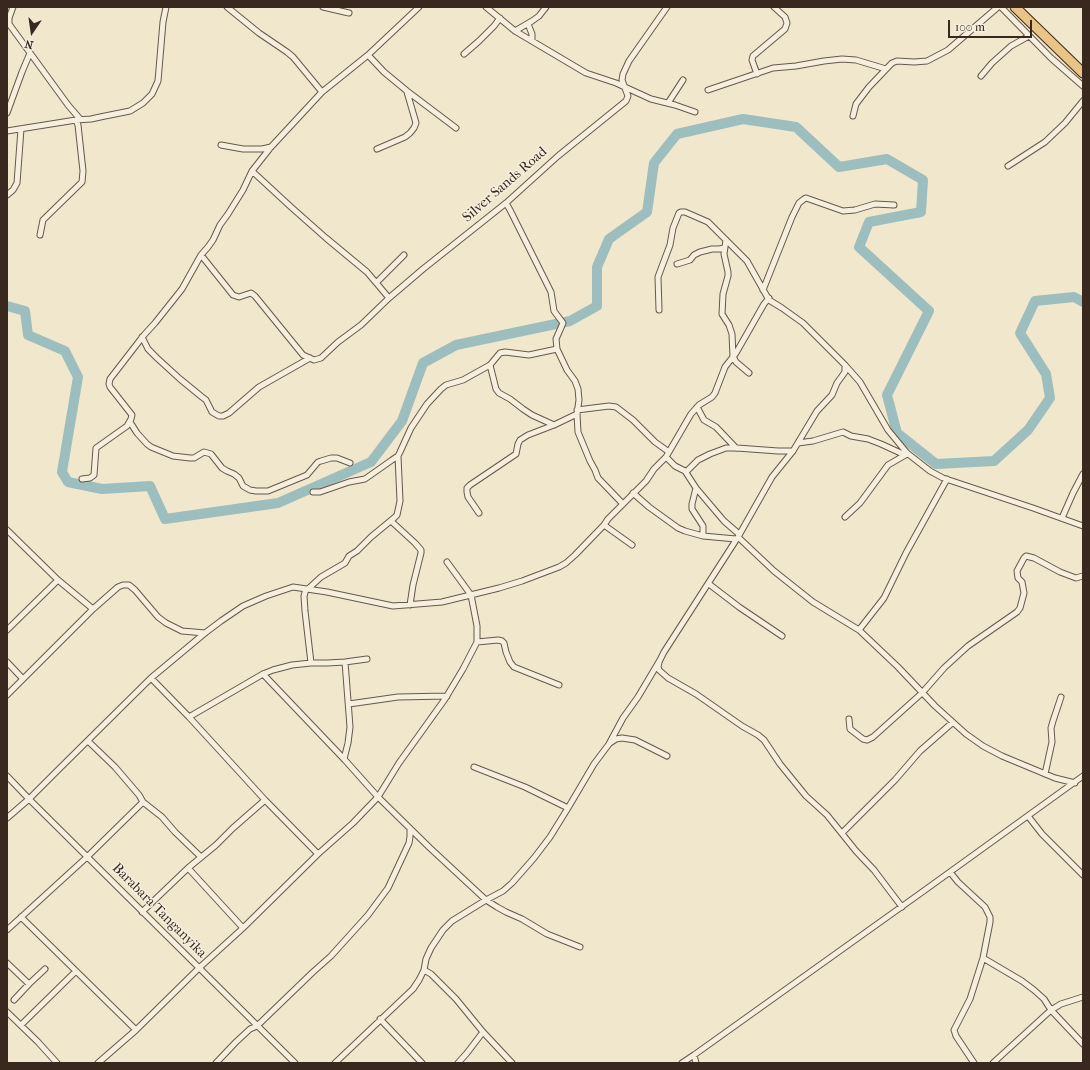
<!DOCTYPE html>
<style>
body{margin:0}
#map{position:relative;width:1090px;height:1070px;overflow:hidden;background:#f1e7cc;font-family:"IM FELL French Canon",serif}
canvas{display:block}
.frame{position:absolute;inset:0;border:8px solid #38281e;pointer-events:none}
.north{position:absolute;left:12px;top:12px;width:40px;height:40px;-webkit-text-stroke:3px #f6efde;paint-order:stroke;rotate:193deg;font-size:11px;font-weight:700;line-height:16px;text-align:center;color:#38281e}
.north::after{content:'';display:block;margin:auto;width:14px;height:18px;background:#38281e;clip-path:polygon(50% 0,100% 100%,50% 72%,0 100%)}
.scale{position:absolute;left:948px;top:20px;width:84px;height:18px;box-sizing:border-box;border:2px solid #38281e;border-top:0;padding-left:5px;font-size:12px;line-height:14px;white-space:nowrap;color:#38281e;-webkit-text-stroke:3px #f6efde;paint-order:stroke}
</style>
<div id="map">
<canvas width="1090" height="1070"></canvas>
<div class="frame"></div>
<div class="north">N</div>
<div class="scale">100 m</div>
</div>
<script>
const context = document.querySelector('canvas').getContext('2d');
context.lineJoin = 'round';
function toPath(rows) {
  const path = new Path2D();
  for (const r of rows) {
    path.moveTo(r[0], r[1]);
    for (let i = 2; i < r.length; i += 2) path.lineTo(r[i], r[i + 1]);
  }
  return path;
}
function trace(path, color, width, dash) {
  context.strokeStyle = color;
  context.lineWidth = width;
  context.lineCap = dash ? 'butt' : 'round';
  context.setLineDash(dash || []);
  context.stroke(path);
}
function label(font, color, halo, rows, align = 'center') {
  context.font = font + ' "IM FELL French Canon",serif';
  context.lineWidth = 3;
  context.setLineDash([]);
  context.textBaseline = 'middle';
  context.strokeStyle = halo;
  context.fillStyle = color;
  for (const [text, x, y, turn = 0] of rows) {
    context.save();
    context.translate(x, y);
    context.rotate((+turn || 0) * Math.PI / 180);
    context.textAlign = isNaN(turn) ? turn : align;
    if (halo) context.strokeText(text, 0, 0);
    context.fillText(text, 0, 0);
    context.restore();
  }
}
const river = toPath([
 [7,306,25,311,28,335,65,351,78,377,62,472,68,482,102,489,150,486,165,519,278,503,371,462,402,421,423,363,456,345,570,321,597,306,597,267,609,239,647,212,654,163,677,134,743,119,796,127,839,167,887,159,923,180,921,212,869,222,859,247,929,311,887,395,897,433,936,464,994,461,1028,430,1050,398,1046,374,1020,333,1035,301,1074,297,1083,302]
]);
const minor = toPath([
 [13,7,9,18,9,24,68,105,80,119],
 [227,7,259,33,287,52,293,57,322,92],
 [323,7,349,13],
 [486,7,515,31,586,73,616,83,651,99,675,105,695,112],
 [1001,7,1051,58,1083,86],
 [528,24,532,34,532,41],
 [515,31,532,21,539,16,546,7],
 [464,54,479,41,494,26,500,18],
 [368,55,384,72,407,91,456,128],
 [757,74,752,60,753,56,785,29,787,23,785,17,774,7],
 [981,76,992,63,1011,46,1029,36],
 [708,90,773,68,796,66,824,61,842,59,856,60,886,69],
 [668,103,683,80],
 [7,113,22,72,30,53],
 [853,116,856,104,869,87,892,63,897,61,914,62,927,61,948,50,998,7],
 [7,131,76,120,91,119,105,116,130,111,143,103,152,94,158,81,163,22,166,7],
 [221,145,243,149,262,149,271,147],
 [377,149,405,137,410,133,414,128,416,123,407,92],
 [1008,166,1045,142,1065,123,1083,101],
 [252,171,291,207,326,238,367,272,389,298],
 [7,195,13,190,17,183,21,129],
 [506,203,510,210,551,292,554,311,563,323,556,339,557,349,567,370,575,381,578,389,579,400,577,414,578,432,590,461,595,470,598,478,623,504],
 [40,235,43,220,82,182,83,171,78,125,76,120],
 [726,240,724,254,728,272,728,276,723,294,722,314,729,325,732,334,733,357],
 [201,255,233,295,239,297,251,293,255,296,303,355,314,360,321,358,338,342,361,325,389,298,423,269,506,203,558,156,626,101,628,96,622,80,623,74,629,61,667,7],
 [677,264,690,260,694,255,700,252,712,249,719,249,724,248],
 [377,282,404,255],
 [763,290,792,217,799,203,804,199,806,198,809,199,843,211,855,210,875,204,894,205],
 [659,310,658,277,670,245,673,228,679,213,681,212,685,212,708,222,747,261,769,300,782,308,803,323,845,365,860,382,888,430,907,453,930,471,943,478,1033,508,1083,526],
 [142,337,148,349,157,358,180,379,202,397,206,400,212,412,219,416,223,416,229,413,259,387,310,358],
 [733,356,736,362,749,373],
 [490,365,496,389,499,393,510,399,523,409,532,415,554,425],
 [697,407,704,420,716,427,736,448],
 [577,410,609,406,616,407,633,420,655,442,669,452],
 [130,422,137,433,147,444,151,447,173,456,190,458,194,458,204,452,211,454,222,468,227,471,234,474,239,478,243,486,250,490,256,491,268,491,307,475,318,462,321,461,331,458,337,458,350,463],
 [798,443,813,441,843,432,851,436,868,439,881,444,905,455],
 [666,457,675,466,685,471,696,488,724,521,739,534],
 [686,472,698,460,710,454,726,448,737,448,778,451,793,451],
 [82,479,90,478,94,475,96,448,127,426,131,419,132,415,110,387,109,384,110,379,144,335,155,323,182,289,201,255,208,247,213,240,220,225,228,214,243,190,252,171,271,147,322,92,368,55,419,7],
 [696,488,692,504,692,509,703,526,703,536],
 [313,492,320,492,349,482,365,479,392,460,398,456,400,452,411,428,427,404,441,389,446,385,463,380,490,365,500,353,505,352,529,355,557,349],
 [633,493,649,507,678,528,685,531,703,536,736,539],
 [479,513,468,497,467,492,467,488,470,485,516,454,518,444,520,440,528,435,554,425,577,414],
 [845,517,860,503,888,465,907,454],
 [1062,518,1073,493,1083,474],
 [391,521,415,543,421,550,421,553,413,585,410,605],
 [604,525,632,545],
 [7,530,58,580,93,609],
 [738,537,774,571,813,602,859,630,898,667,935,706,966,734,983,746,1002,756,1055,778,1075,783],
 [709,584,739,607,782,636],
 [306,589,304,596,305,611,311,663],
 [308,589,321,577,345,563,349,556,357,551,371,537,394,518,397,515,400,501,398,456],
 [7,630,58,580],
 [859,630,884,598,906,553,947,479],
 [477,642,498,640,502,641,504,643,506,652,510,662,514,667,559,685],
 [7,662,23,679],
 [659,663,658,666,659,670,668,678,696,694,742,726,758,735,764,740,780,764,806,796,827,815,856,851,874,870,902,907],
 [263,674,344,759,378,797,430,848,486,900,497,907,506,912,522,919,547,934,580,947],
 [151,678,189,717,265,800,318,854],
 [7,695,93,609,118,587,123,585,129,585,135,590,158,617,166,623,182,631,205,633],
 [349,704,398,697,447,696],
 [189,717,263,674,273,670,292,665,311,663,327,663,345,662,367,659],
 [849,719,850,729,863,739,867,740,873,737,922,693,944,668,968,646,1017,612,1020,608,1024,593,1022,582,1018,578,1017,571,1024,558,1026,556,1034,558,1060,572,1076,578,1083,576],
 [88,741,115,767,139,795,143,802,162,817,175,832,201,857],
 [610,743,616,739,622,738,635,740,667,756],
 [344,759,348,743,350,727,345,662],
 [474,767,525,787,568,808],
 [1045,774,1052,742,1051,728,1053,721,1061,697],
 [7,776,29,799,295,1063],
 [1028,816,1042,834,1083,875],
 [7,818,29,799,58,770,151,678,205,633,221,621,243,606,266,596,293,587,327,592,393,606,442,602,499,588,522,581,559,567,566,563,575,555,604,525,608,519,646,481,654,469,666,457,691,414,699,405,712,397,715,393,725,367,736,353,764,304,769,298],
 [842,833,895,780,920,751,952,723],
 [188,868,243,928],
 [950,872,958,882,985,907,990,917,990,922,983,958,970,999,954,1030,956,1036,974,1063],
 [142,912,188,868,216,845,233,828,265,800],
 [21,917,136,1030],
 [7,930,87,857,143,802],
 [983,958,1022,981,1034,990,1044,999,1051,1010,1083,1044],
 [7,963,29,984],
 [424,970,431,974,456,999,483,1032,512,1063],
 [14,1000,29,984,45,969],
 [7,1012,38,1042,57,1063],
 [380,1019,422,1063],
 [21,1025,76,971],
 [694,1055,696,1063],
 [98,1063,136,1030,199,968,243,928,318,854,353,823,378,797,399,763,445,699,463,669,477,642,477,626,471,595,447,562],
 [216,1063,236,1042,250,1029,257,1026,313,972,331,956,368,915,388,888,409,843,410,837,410,829],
 [335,1063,413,989,419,980,424,970,426,959,431,948,443,930,452,921,486,900,503,891,512,883,534,858,550,837,568,808,594,764,609,744,623,718,638,697,660,660,664,652,738,537,772,477,793,451,817,411,832,395,837,383,845,372,845,365],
 [458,1063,467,1053,483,1032],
 [682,1063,694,1055,925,890,1083,776],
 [993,1063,1051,1010,1061,1004,1083,997]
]);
const trunk = toPath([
 [1015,7,1083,73]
]);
const streetNames = [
 ["Silver Sands Road",505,185,-41],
 ["Barabara Tanganyika",159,911,45]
];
trace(river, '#9cbebe', 10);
trace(minor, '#66584a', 7);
trace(trunk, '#38281e', 11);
trace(minor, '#f6efde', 5);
trace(trunk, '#e8c486', 9);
label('14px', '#38281e', '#f6efde', streetNames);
</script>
